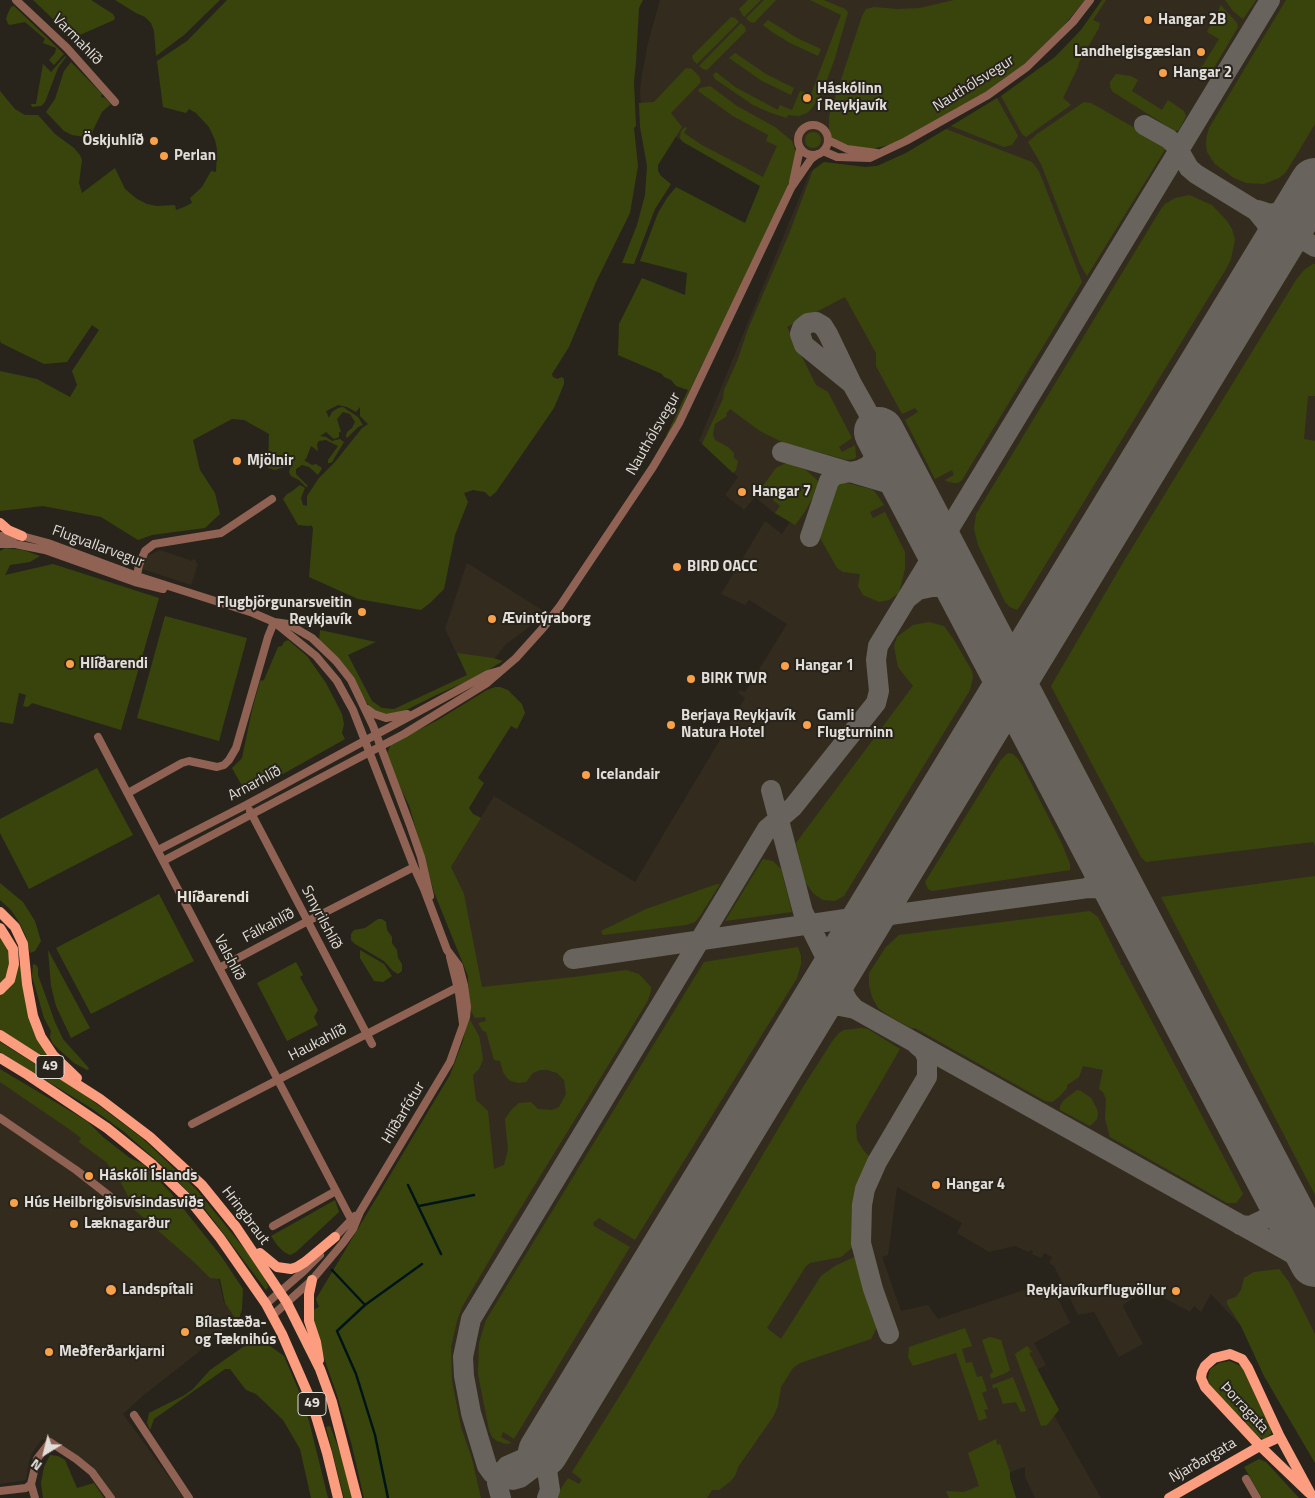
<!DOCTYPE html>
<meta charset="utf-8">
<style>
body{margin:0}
#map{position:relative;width:1315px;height:1498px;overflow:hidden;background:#28241c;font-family:"Titillium Web",sans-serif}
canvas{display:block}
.north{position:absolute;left:20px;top:1428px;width:50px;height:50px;-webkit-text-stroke:4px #28241c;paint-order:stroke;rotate:216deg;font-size:14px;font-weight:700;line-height:20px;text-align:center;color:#e1ded9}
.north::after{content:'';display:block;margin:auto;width:18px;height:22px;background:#e1ded9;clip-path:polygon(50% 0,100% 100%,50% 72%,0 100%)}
</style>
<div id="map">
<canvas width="1315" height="1498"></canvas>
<div class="north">N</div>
</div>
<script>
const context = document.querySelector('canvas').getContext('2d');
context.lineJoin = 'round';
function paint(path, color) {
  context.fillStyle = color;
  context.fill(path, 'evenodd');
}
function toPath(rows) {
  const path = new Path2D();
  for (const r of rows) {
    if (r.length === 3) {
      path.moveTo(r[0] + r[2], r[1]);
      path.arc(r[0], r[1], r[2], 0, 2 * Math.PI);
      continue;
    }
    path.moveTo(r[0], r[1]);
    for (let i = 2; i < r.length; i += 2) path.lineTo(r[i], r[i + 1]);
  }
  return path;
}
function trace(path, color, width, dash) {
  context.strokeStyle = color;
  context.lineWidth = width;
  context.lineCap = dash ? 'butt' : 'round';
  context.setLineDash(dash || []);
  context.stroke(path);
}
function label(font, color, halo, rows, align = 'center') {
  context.font = font + ' "Titillium Web",sans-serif';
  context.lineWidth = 4;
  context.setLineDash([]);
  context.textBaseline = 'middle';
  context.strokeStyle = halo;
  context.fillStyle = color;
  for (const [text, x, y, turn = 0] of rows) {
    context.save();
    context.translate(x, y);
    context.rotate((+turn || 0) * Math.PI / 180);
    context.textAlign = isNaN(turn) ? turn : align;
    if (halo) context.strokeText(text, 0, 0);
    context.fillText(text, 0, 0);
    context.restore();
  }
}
const built = toPath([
 [660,0,1085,0,1069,20,882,147,828,140,823,151,813,155,791,146,761,185,683,142,651,116,641,106,640,91,642,74,648,43],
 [1102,0,1315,0,1315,1463,1264,1376,1241,1326,1211,1294,1201,1312,1194,1306,1190,1312,1157,1294,1154,1299,1142,1293,1124,1304,1123,1307,1143,1344,1119,1357,1094,1312,1078,1315,1054,1266,1049,1263,1052,1257,1044,1253,1041,1258,1032,1254,1033,1251,1030,1250,1028,1252,1015,1246,989,1252,957,1233,962,1223,897,1187,888,1255,882,1257,901,1311,928,1305,938,1319,1039,1285,1053,1289,1070,1323,1034,1343,1046,1365,1030,1373,1101,1498,1035,1498,1025,1477,1025,1467,1010,1472,1010,1478,1016,1498,381,1498,349,1381,316,1299,450,1075,463,1041,469,1007,468,976,434,892,451,867,494,796,635,882,745,698,738,693,740,690,745,692,787,624,749,600,745,605,721,594,765,521,782,534,790,522,774,513,755,497,744,510,725,495,738,477,699,441,810,172,824,162,865,167,877,166,906,153,1001,96,1055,57,1081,30],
 [160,550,192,561,193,559,196,560,196,563,198,564,191,585,140,568,145,557],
 [467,563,542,610,529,627,505,645,492,662,467,675,445,629],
 [0,1079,71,1127,106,1161,120,1181,218,1277,224,1303,234,1308,234,1316,231,1323,196,1354,140,1398,123,1414,184,1498,115,1498,99,1474,76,1455,63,1446,42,1439,32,1453,29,1461,26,1480,0,1484]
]);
const green = toPath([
 [33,0,91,0,113,14,115,18,114,20,73,38],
 [115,0,220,0,184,35,156,56,154,31,151,23,145,17,136,13],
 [227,0,643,0,639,8,636,62,634,82,636,126,634,128,638,166,630,213,596,282,569,347,552,374,553,377,557,379,562,377,564,379,564,384,554,408,496,492,490,497,485,492,473,490,464,493,468,502,455,535,444,589,430,603,421,610,358,599,309,577,313,528,311,525,310,526,298,525,283,499,287,494,291,492,300,485,305,488,301,498,303,505,307,506,307,496,319,478,335,462,362,428,368,424,360,416,360,407,356,412,347,407,338,405,326,411,329,418,332,412,338,408,343,407,358,417,363,425,358,427,347,438,346,436,347,432,352,428,355,422,350,414,343,412,337,419,341,432,339,432,339,437,334,439,326,432,320,436,326,437,332,441,340,439,344,442,332,462,330,463,328,463,328,460,338,446,326,440,319,441,317,444,318,451,311,446,306,459,304,460,312,465,316,464,322,468,318,475,309,467,302,465,296,469,296,474,308,486,306,487,299,480,291,476,289,472,291,465,275,470,268,468,269,434,244,420,232,419,193,440,200,470,215,493,220,514,205,528,152,535,138,540,101,517,43,506,0,511,0,371,37,379,70,397,77,385,72,371,99,330,92,325,67,362,44,364,1,343,0,340,0,91,15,109,25,115,38,115,55,134,74,148,80,155,82,160,79,183,82,193,115,168,125,189,137,199,147,204,157,206,175,205,176,210,184,207,192,203,190,198,202,187,211,171,216,172,217,149,215,140,209,127,196,113,189,109,186,113,163,107,157,61,187,41],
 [748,0,761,0,744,17,739,9],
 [764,0,776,0,754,23,750,22,746,18],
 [810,0,824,0,845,9,848,12,835,58,824,88,813,107,807,113,799,116,788,115,787,118,771,113,753,105,715,79,713,75,716,72,735,87,778,110,780,105,792,110,800,91,811,94,841,15],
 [954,0,1085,0,1060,30,1029,61,993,88,906,138,893,144,872,149,845,145,832,139,829,130,829,116,862,16,866,9,874,7,897,9,920,8],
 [1102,0,1106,0,1093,20,1100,23,1099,28,1079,62,1078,67,1063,98,1071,105,1026,137,1022,134,1001,96,1055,57,1081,30],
 [1225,0,1256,0,1243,19,1233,11],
 [1286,0,1315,0,1315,124,1286,172,1279,178,1264,184,1246,183,1234,178,1215,164,1207,152,1206,143,1207,135,1209,128],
 [1221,5,1237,23,1238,27,1208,78,1195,72,1196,70,1194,69,1195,67,1198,69,1203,65,1219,39,1207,32],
 [14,6,64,54,54,65,49,60,55,53,56,48,43,43,45,39,25,22,10,25,8,24,6,19,8,13,11,7],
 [731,17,735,18,739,22,697,64,693,60,692,56],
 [768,20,797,38,821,49,818,56,790,43,772,32,763,25],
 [741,23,745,27,746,31,707,70,703,69,699,66],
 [735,53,766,74,794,88,791,95,762,81,729,58],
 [65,56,66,57,58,68,45,102,41,106,32,107,31,104,36,104,43,64,51,72],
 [71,62,102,94,101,97,105,98,111,104,102,112,93,130,91,138,72,135,64,131,46,112,55,99,64,71],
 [686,68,692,69,699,76,701,82,671,113,682,127,658,165,658,171,661,176,671,184,655,209,634,264,622,263,637,225,645,195,647,166,640,127,639,103,654,102],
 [1116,74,1131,76,1138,80,1132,91,1162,110,1168,100,1184,111,1186,116,1179,130,1175,131,1113,92,1110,87,1110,82],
 [710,86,737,106,775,127,792,141,796,152,793,174,788,187,670,432,666,436,688,390,676,386,671,380,664,377,662,374,618,355,619,324,642,278,685,295,687,273,640,261,658,213,667,198,676,187,745,223,760,186,683,142,680,138,681,131,685,127,687,128,684,133,702,145,763,177,777,146,766,141,768,135,733,116,698,91,700,88],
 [997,98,1018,136,1012,145,1004,147,951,126],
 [1084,102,1091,103,1140,131,1166,148,1087,276,1080,264,1041,164,1028,142,1037,134],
 [946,129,1032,162,1039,171,1082,282,962,480,958,483,953,483,946,481,945,480,954,475,952,470,935,479,905,420,918,412,915,408,902,414,876,366,876,353,845,297,787,327,816,385,828,392,852,438,839,447,842,452,855,445,856,457,854,459,847,460,782,442,760,431,730,409,726,414,727,416,715,424,713,434,715,440,728,447,734,453,734,458,738,461,736,470,733,473,702,444,723,399,724,390,738,359,748,329,789,234,813,170,824,162,865,167,877,166,906,153],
 [813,140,8],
 [1189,195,1212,205,1227,221,1232,229,1235,240,1231,259,1226,269,1022,603,1017,610,1010,607,1005,602,978,545,974,529,976,514,1161,209,1165,204,1175,198],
 [1313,264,1315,264,1315,396,1308,396,1304,439,1315,441,1315,846,1313,842,1146,862,1141,857,1051,686,1124,561,1296,280,1304,270],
 [788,462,806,470,818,481,820,485,804,513,795,525,775,513,780,506,773,500,776,496,770,491,767,496,760,490,776,468],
 [843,482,871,489,875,492,884,505,870,512,873,518,885,512,905,552,905,569,899,593,889,600,879,602,863,595,858,586,860,574,843,572,837,568,819,536,828,502,838,486],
 [5,548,23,550,40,556,30,562,10,565,5,575,53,564,159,598,121,730,32,703,28,707,23,706,26,695,19,693,13,724,0,722,0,551],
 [165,616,247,638,219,741,137,718],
 [929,622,944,626,954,640,972,671,973,677,970,690,844,896,835,901,823,900,814,894,805,882,796,843,913,686,898,667,894,646,897,637,913,625],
 [320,630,376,642,348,655,372,701,382,708,394,709,467,675,457,653,493,658,503,661,478,676,434,696,404,711,382,715,369,706,360,692,319,640],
 [288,640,307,656,326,683,342,714,344,724,342,733,345,739,283,774,276,775,245,791,232,768,242,758,252,710,260,681,264,680,278,647,282,646,284,642],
 [495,687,500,687,508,690,522,704,525,713,517,729,511,726,478,778,484,783,469,808,473,814,481,818,451,867,464,894,482,987,574,977,626,970,639,974,651,987,651,991,647,1002,504,1235,462,1307,457,1321,451,1347,452,1381,461,1427,472,1459,481,1498,364,1498,351,1442,337,1395,315,1332,310,1312,319,1307,316,1299,450,1075,463,1041,468,1016,479,1036,481,1046,483,1060,479,1069,473,1075,476,1100,488,1111,494,1169,504,1165,508,1150,505,1119,512,1109,519,1103,531,1102,538,1109,552,1110,559,1107,566,1094,564,1080,557,1073,547,1070,540,1070,533,1073,526,1082,519,1083,511,1081,508,1079,503,1072,500,1061,494,1060,486,1032,483,1031,478,1023,486,1021,485,1017,475,1018,469,1007,468,976,434,892,409,805,392,771,386,756,391,744,438,720,487,690],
 [1008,753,1013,754,1017,758,1022,765,1062,844,1070,864,1070,870,932,891,928,889,925,882,1000,761],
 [97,768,133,835,29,889,0,833,0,819],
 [763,859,773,861,781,869,792,912,725,921],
 [1315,876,1315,1195,1161,897],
 [0,883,23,902,35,921,41,941,35,951,30,953,26,936,19,922,11,910,0,900],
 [717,884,720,884,700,916,695,922,686,925,603,935,601,931,646,909],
 [159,894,194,961,91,1014,56,948],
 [1090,911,1098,917,1121,963,1120,965,1122,965,1238,1184,1243,1194,1236,1203,1227,1203,1110,1137,1105,1119,1106,1099,1103,1092,1099,1089,1103,1070,1083,1066,1079,1077,1067,1085,1067,1088,1059,1097,1052,1102,1045,1101,915,1028,911,1028,891,1017,878,1008,872,997,869,985,869,973,886,947,899,935],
 [378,919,382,919,386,922,387,930,392,937,392,943,397,950,398,958,402,964,402,971,398,974,393,971,384,961,355,944,351,940,351,934,354,930,365,928],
 [0,936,7,946,10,965,6,978,0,985],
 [798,947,801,956,801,964,797,978,635,1240,599,1218,594,1222,593,1224,594,1226,630,1247,514,1439,503,1432,501,1437,512,1443,506,1444,497,1441,492,1437,489,1430,478,1374,479,1343,486,1320,704,962],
 [48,950,90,1028,71,1038,56,1006,51,986],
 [360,950,384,964,392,976,383,982,374,981,360,958],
 [23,961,47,1054,55,1064,0,1031,0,993,14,979,20,962],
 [296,962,303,975,300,977,318,1010,314,1017,318,1025,287,1041,257,983],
 [33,964,36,965,38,968,38,975,55,1022,63,1039,88,1067,89,1069,87,1070,74,1063,53,1044,50,1037,51,1031,44,1018,32,976],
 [861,1028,868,1029,900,1049,856,1125,857,1140,864,1151,871,1159,861,1180,856,1200,854,1213,853,1247,841,1257,810,1263,806,1266,767,1328,781,1339,821,1276,835,1266,854,1257,878,1325,871,1339,800,1363,793,1368,781,1387,778,1406,773,1417,738,1467,736,1474,731,1481,719,1490,712,1490,707,1498,555,1498,568,1478,579,1484,582,1480,572,1472,626,1386,803,1087,833,1040,839,1033,844,1030],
 [0,1042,81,1092,142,1138,196,1189,247,1252,265,1279,268,1287,266,1290,205,1209,165,1168,123,1131,91,1108,0,1052],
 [0,1069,87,1121,103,1137,130,1158,143,1164,171,1193,221,1256,243,1289,242,1309,238,1322,225,1303,220,1279,210,1278,194,1262,129,1205,128,1196,120,1181,106,1162,79,1142,81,1138,69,1129,0,1082],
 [1077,1090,1081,1091,1091,1098,1097,1109,1098,1113,1097,1119,1090,1126,1060,1110,1060,1106,1064,1100],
 [335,1200,339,1212,296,1252,290,1255,284,1252,277,1245,271,1236],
 [1279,1269,1289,1282,1315,1334,1315,1463,1264,1376,1241,1326,1227,1304,1227,1300,1236,1297,1241,1290,1244,1278,1254,1272],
 [965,1328,972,1346,962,1349,966,1363,972,1362,977,1377,982,1376,987,1391,982,1393,988,1409,984,1410,987,1418,979,1421,956,1353,913,1366,908,1357,909,1347],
 [990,1337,1001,1340,1010,1370,1006,1373,991,1379,990,1374,993,1372,982,1340],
 [253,1344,263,1344,270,1346,284,1356,301,1396,309,1421,328,1498,311,1498,300,1449,283,1420,256,1394,246,1390,230,1369,225,1369,154,1419,150,1430,147,1423,149,1413,183,1396,193,1389,210,1370,243,1347],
 [1027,1346,1032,1352,1029,1353,1059,1410,1047,1425,1041,1426,1015,1354],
 [1230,1361,1242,1367,1271,1428,1271,1434,1264,1439,1260,1438,1209,1385,1208,1378,1210,1369,1219,1363],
 [1013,1377,1026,1411,1021,1412,1016,1402,1003,1404,997,1387,993,1389,992,1385],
 [330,1426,342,1457,352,1498,344,1498,326,1427],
 [996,1439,997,1445,1000,1444,1010,1472,1010,1478,1016,1498,949,1498,946,1491,964,1492,979,1486,968,1453],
 [50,1455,58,1456,65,1460,77,1488,94,1483,104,1498,43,1498,41,1483,44,1467],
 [1259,1459,1266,1462,1299,1498,1262,1498,1244,1467]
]);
const stream = toPath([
 [408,1185,441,1254],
 [419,1206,474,1195],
 [332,1270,365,1305],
 [388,1498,375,1435,356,1374,337,1331,365,1305,422,1264]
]);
const taxiway = toPath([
 [1144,125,1169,139,1177,147,1189,168,1196,174,1315,247],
 [1258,210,1270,214,1287,210,1295,207,1315,182],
 [1257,212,1266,223,1270,234,1268,256,1261,271],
 [782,452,897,486,909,493,918,506,930,531,932,542,929,560],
 [810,537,829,481,835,475,860,470,868,466,878,455,880,445,879,432,852,384,828,334,823,326,816,322,808,323,802,328,800,334,804,345,852,384],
 [908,598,918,590,932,587,942,587,952,590,959,594,971,606],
 [771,790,803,912,842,990,848,1001,855,1009,1309,1263,1315,1270],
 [1088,888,1098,878,1103,869,1104,860],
 [861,930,877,918,890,915,1088,888,1110,889,1117,891,1124,898],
 [573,959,852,918,867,912,888,885],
 [841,988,841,970,845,956],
 [815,1005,826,979,827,966,825,960],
 [805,1021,821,1010,832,1006,840,1006,855,1009],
 [1240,1225,1250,1226,1269,1217,1274,1208,1276,1196,1269,1174],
 [889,1334,873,1289,861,1243,862,1205,865,1189,877,1162,927,1077,927,1058,924,1051,917,1045],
 [543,1452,532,1469,520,1478,513,1480,501,1478,492,1473,487,1466,471,1413,464,1376,463,1357,471,1319,767,829,793,807,876,703,879,691,876,660,878,646,1270,0],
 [501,1498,497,1483,500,1474,507,1466,532,1455,545,1445,554,1433],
 [547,1498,550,1490,547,1470,550,1444]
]);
const runway = toPath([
 [879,432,1315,1262],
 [543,1452,1315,183]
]);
const minor = toPath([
 [16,0,67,48,115,102],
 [813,140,15],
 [828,140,847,149,877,153],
 [823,151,837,157,870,158,906,141,988,95,1027,67,1073,22,1090,0],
 [793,182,800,149],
 [0,536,22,536,48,543,137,576,253,613,274,622,316,656,337,681,353,710,414,867,424,889,447,950,459,966,464,985,467,1007,466,1017,450,1062,360,1212,353,1229,343,1243,312,1280,273,1315],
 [0,544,15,544,45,550,135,582,163,589],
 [136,580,139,565,145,551,154,544,221,533,272,499],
 [274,622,288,624,312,638,336,661,351,680,373,726,410,825,421,857,430,896],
 [367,709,374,714,386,718,407,714],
 [98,737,354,1225],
 [128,793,182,763,189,761,217,767,224,765,229,760,236,748,268,637,274,622],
 [250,811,372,1044],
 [158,850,246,805,488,674,502,670],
 [163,861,404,734,487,683,516,658,543,628,560,606,653,467,679,423,791,188,811,159,818,154],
 [450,957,459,993,463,1024],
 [219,968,308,921,414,867],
 [0,1118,76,1170,112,1198],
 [192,1124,458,987],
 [273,1226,336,1191],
 [332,1240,355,1216],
 [266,1304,304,1271,320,1255],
 [134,1415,189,1498],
 [1246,1479,1257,1498],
 [31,1484,35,1498],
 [0,1491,26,1488,31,1484,37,1459,50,1442,76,1459,92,1472,111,1498]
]);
const major = toPath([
 [0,523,8,530,22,536],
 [0,912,15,927,23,944,27,984,33,1016,41,1037,53,1055,77,1078],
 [0,928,13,949,14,964,10,980,0,990],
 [0,1035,100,1099,150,1137,202,1185,236,1227,287,1303,320,1369,332,1402,357,1498],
 [0,1058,28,1075,107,1128,153,1165,192,1203,220,1238,266,1304,282,1334,312,1403,327,1453,338,1498],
 [260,1253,277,1267,291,1269,297,1267,305,1262,335,1237],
 [312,1280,309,1294,309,1321,316,1342,319,1360],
 [1309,1493,1260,1446,1205,1387,1201,1378,1202,1372,1205,1366,1214,1358,1230,1354,1242,1359,1248,1368,1280,1437,1313,1498],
 [1169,1498,1260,1446,1280,1437]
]);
const markers = [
 [1148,20,5,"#f8a14a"],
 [1201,52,5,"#f8a14a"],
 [1163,73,5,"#f8a14a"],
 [807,98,5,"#f8a14a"],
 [154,141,5,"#f8a14a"],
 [164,156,5,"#f8a14a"],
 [237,461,5,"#f8a14a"],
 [742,492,5,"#f8a14a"],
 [677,567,5,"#f8a14a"],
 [362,612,5,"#f8a14a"],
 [492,619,5,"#f8a14a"],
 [70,664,5,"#f8a14a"],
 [785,666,5,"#f8a14a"],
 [691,679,5,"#f8a14a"],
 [671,725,5,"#f8a14a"],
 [807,725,5,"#f8a14a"],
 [586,775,5,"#f8a14a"],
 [89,1176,5,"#f8a14a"],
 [936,1185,5,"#f8a14a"],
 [14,1203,5,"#f8a14a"],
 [74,1224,5,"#f8a14a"],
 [111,1290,6,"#f8a14a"],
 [1176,1291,5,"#f8a14a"],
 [185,1332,5,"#f8a14a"],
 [49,1352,5,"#f8a14a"]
];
const shields = [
 [50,1067,28],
 [312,1404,28]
];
const shieldNames = [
 ["49",50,1067],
 ["49",312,1404]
];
const poiNames = [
 ["Hangar 2B",1158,20],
 ["Landhelgisgæslan",1191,52,"right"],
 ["Hangar 2",1173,73],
 ["Háskólinn",817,89],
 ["í Reykjavík",817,106],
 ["Öskjuhlíð",144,141,"right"],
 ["Perlan",174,156],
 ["Mjölnir",247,461],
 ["Hangar 7",752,492],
 ["BIRD OACC",687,567],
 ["Flugbjörgunarsveitin",352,603,"right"],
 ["Reykjavík",352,620,"right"],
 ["Ævintýraborg",502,619],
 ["Hlíðarendi",80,664],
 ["Hangar 1",795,666],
 ["BIRK TWR",701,679],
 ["Berjaya Reykjavík",681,716],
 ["Natura Hotel",681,733],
 ["Gamli",817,716],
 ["Flugturninn",817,733],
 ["Icelandair",596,775],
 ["Háskóli Íslands",99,1176],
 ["Hangar 4",946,1185],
 ["Hús Heilbrigðisvísindasviðs",24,1203],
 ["Læknagarður",84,1224],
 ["Landspítali",122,1290],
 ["Reykjavíkurflugvöllur",1166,1291,"right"],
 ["Bílastæða-",195,1323],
 ["og Tæknihús",195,1340],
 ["Meðferðarkjarni",59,1352]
];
const streetNames = [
 ["Varmahlíð",77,40,46],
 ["Nauthólsvegur",974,84,-32],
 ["Nauthólsvegur",654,434,-60],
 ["Flugvallarvegur",98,547,20],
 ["Arnarhlíð",255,784,-28],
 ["Smyrilshlíð",321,918,62],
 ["Fálkahlíð",269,926,-28],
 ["Valshlíð",229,958,62],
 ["Haukahlíð",318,1043,-27],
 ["Hlíðarfótur",404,1113,-59],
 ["Hringbraut",245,1216,53],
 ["Þorragata",1244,1408,47],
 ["Njarðargata",1203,1461,-30]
];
const neighbourhoodNames = [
 ["Hlíðarendi",213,898]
];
paint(built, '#332c1e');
paint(green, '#39440d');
trace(stream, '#001418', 2.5);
trace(taxiway, '#68645d', 20);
trace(runway, '#68645d', 50);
trace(minor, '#906253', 8);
trace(major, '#fd9d7f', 10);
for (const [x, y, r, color] of markers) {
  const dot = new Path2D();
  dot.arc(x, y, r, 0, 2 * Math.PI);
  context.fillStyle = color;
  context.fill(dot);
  trace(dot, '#28241c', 2);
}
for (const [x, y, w] of shields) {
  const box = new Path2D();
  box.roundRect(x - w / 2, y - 11.5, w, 23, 4);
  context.fillStyle = '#28241c';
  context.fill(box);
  trace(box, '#e1ded9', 1);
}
label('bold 14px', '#e1ded9', null, shieldNames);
label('bold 15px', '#e1ded9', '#28241c', poiNames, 'left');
label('15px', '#e1ded9', '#28241c', streetNames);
label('bold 16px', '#e6e0d6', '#28241c', neighbourhoodNames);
</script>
